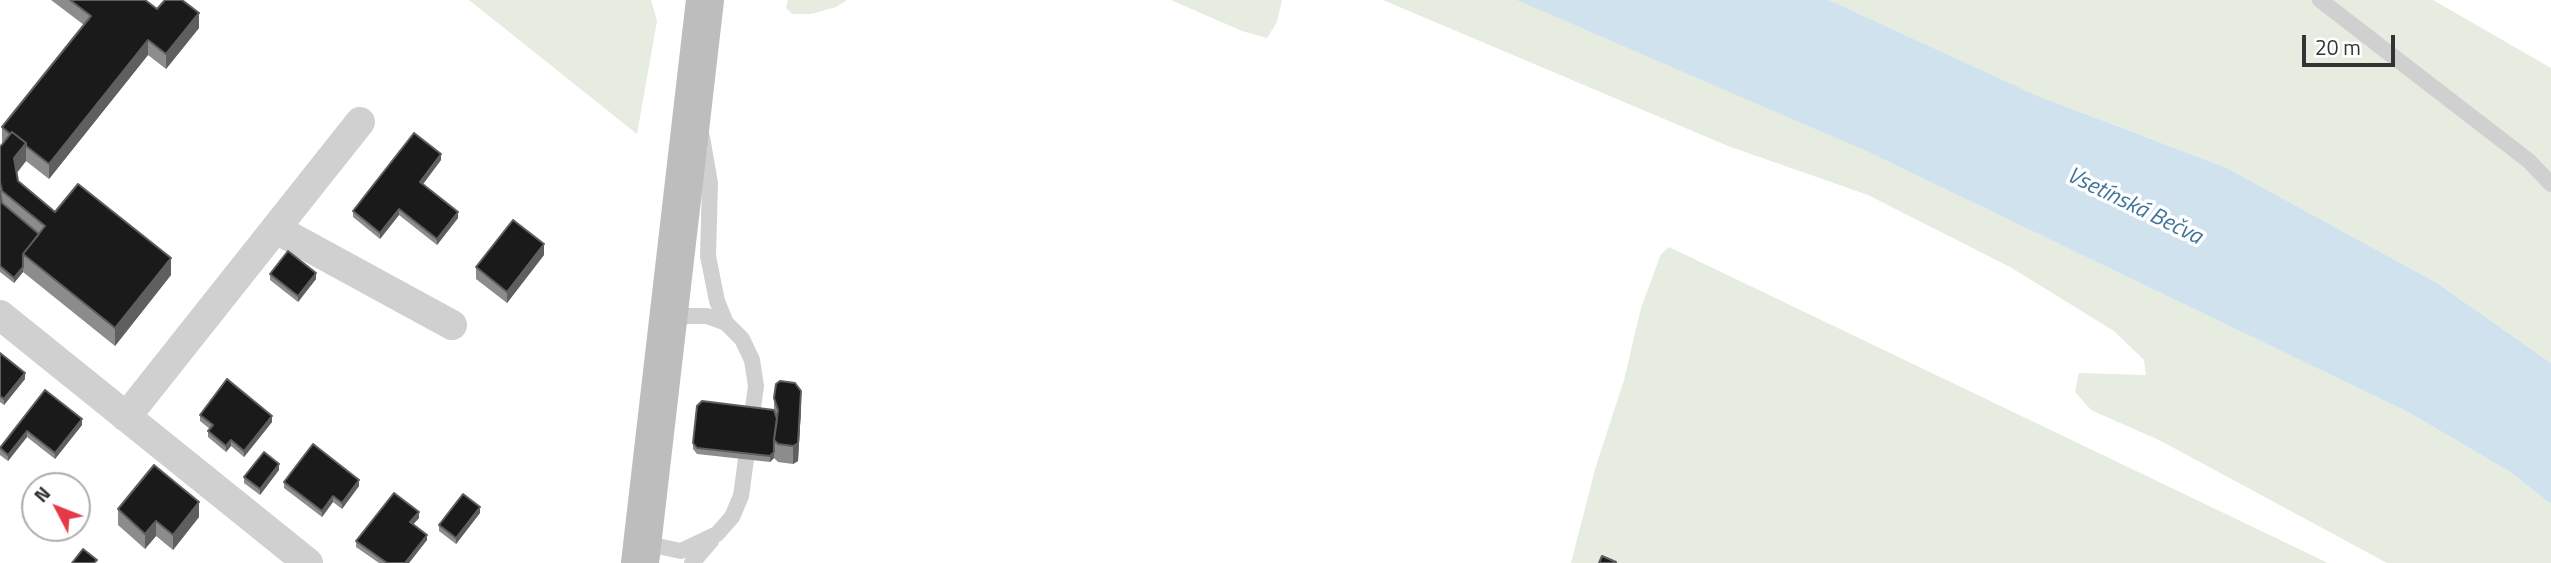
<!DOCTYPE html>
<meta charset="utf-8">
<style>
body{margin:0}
#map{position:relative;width:2551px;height:563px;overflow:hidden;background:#fff;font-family:"Titillium Web",sans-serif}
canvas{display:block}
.north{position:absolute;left:21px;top:472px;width:70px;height:70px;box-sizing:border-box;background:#fff;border:2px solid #adadad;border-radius:50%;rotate:312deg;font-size:19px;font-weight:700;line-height:28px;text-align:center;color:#333}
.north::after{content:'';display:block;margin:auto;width:24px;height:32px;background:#e63946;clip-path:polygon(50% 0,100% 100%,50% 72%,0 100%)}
.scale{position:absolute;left:2302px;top:35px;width:93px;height:32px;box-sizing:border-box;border:4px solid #333;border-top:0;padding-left:9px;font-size:21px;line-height:24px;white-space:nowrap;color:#333;-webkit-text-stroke:5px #fff;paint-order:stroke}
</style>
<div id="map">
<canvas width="2551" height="563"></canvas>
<div class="north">N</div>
<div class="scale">20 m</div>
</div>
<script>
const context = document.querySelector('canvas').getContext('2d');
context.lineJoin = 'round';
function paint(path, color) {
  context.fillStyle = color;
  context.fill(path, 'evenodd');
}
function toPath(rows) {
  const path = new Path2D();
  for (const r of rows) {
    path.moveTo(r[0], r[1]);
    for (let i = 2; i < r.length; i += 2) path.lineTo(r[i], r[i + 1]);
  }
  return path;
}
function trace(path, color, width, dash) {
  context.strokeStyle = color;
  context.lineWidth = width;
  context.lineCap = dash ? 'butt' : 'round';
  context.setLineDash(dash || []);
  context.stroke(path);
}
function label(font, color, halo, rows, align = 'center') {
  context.font = font + ' "Titillium Web",sans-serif';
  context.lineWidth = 7;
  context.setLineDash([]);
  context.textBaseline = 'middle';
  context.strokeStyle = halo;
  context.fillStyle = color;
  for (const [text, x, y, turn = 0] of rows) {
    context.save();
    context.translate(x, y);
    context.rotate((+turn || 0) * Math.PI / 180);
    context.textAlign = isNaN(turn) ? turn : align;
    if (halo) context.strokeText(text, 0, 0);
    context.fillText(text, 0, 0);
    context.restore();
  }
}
const green = toPath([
 [469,0,651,0,657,21,637,134],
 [788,0,847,0,836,7,811,14,792,14,786,8],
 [1171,0,1282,0,1277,22,1267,38,1242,31],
 [1383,0,1521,0,1866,151,2410,413,2510,472,2551,504,2551,563,2387,563,2161,441,2091,410,2075,392,2079,373,2146,375,2144,360,2114,331,2010,267,1868,195,1728,146],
 [1829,0,2433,0,2551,68,2551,363,2437,283,2227,168,2038,96],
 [1669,247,2328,563,1571,563,1596,466,1624,380,1641,308,1661,254]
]);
const water = toPath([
 [1517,0,1829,0,2038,96,2227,168,2437,283,2551,363,2551,504,2510,472,2410,413,1866,151]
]);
const lane = toPath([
 [2320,0,2529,161,2551,184],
 [702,137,710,183,708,256,717,301,726,323],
 [643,543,681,551,717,534,732,517,741,496,756,386,752,360,742,339,726,323,707,316,687,316,670,321],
 [692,563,711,541]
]);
const street = toPath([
 [276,229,452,325],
 [0,315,308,563],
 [126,417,360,122]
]);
const secondary = toPath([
 [640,563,705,0]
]);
const wall = toPath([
 [51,0,145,0,157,9,199,28,166,69,148,55,49,179,26,161,17,173,18,181,55,212,171,275,115,346,23,272,14,283,0,272,0,147,3,143,2,142,2,127,84,25],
 [441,160,423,184,458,218,437,245,399,215,380,239,353,217,353,211],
 [544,255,507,303,476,279,476,267],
 [270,274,316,279,298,302,270,280],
 [0,353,25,379,4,405,0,402],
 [45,390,82,425,55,459,27,437,8,461,0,455,0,448],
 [774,398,801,409,798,461,793,464,778,462,774,458,770,462,697,454,693,449,693,443,774,410],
 [200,415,272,422,244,457,231,446,226,452,208,437,208,431,210,429,200,421],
 [279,470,260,495,244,483,244,477],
 [284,482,359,486,342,509,333,502,322,517,284,488],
 [118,509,199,517,173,550,156,536,145,549,118,525],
 [480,513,456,544,439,531,439,525],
 [419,518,413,524,427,540,409,563,379,563,356,547,356,541]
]);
const shadedWall = toPath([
 [199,13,199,28,166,69,166,54],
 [148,40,148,55,49,179,49,164],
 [26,143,26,161,14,176,14,158],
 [441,154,441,160,420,188,420,182],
 [399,209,399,215,380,239,380,233],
 [458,212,458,218,437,245,437,239],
 [544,244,544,255,507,303,507,292],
 [171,258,171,275,115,346,115,328],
 [23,267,23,272,14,283,14,278],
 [316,273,316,279,298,302,298,296],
 [25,373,25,379,4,405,4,399],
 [801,391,801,409,798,461,793,464,793,446],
 [272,416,272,422,244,457,244,451],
 [82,419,82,425,55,459,55,453],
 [27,431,27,437,8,461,8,455],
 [231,440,231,446,226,452,226,446],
 [774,452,774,458,770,462,770,456],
 [279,464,279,470,260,495,260,489],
 [359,480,359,486,342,509,342,503],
 [333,496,333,502,322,517,322,511],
 [199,502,199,517,173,550,173,535],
 [480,507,480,513,456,544,456,538],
 [419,512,419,518,410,528,410,522],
 [156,521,156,536,145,549,145,534],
 [427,535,427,540,409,563,405,563]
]);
const building = toPath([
 [70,0,145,0,157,9,165,0,182,0,199,13,166,54,148,40,49,164,26,146,26,143,12,132,10,134,2,127,91,16,70,0],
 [12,132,26,143,14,158,18,181,55,212,78,184,171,258,115,328,23,254,45,226,2,191,0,182,0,147,12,132],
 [414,133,441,154,420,182,458,212,437,239,399,209,380,233,353,211,414,133],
 [0,191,2,203,39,234,23,254,23,267,14,278,0,266,0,191],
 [513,220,544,244,507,292,476,267,513,220],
 [288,251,316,273,298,296,270,274,288,251],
 [0,353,25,373,4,399,0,396,0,353],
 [227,379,272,416,244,451,231,440,226,446,208,431,213,425,200,415,227,379],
 [780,381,795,383,801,391,798,443,793,446,778,444,774,440,778,410,774,398,776,384,780,381],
 [45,390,82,419,55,453,27,431,8,455,0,448,45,390],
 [702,401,774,410,777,419,774,440,774,452,770,456,697,448,693,443,697,406,702,401],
 [313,444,359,480,342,503,333,496,322,511,284,482,313,444],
 [264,452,279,464,260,489,244,477,264,452],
 [154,465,199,502,173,535,156,521,145,534,118,509,154,465],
 [394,493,419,512,410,522,427,535,405,563,387,563,356,541,394,493],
 [463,494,480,507,456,538,439,525,463,494],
 [83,549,97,560,94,563,72,563,83,549],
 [1602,556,1616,562,1615,563,1599,563,1602,556]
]);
const waterNames = [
 ["Vsetínská Bečva",2134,207,26]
];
paint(green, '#e6ecdf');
paint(water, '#cfe2ee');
trace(lane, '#d0d0d0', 16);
trace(street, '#d0d0d0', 30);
trace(secondary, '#bdbdbd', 38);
paint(wall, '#8c8c8c');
paint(shadedWall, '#5f5f5f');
paint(building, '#1a1a1a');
trace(building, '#5f5f5f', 2);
label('italic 23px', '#3f7597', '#fff', waterNames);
</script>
